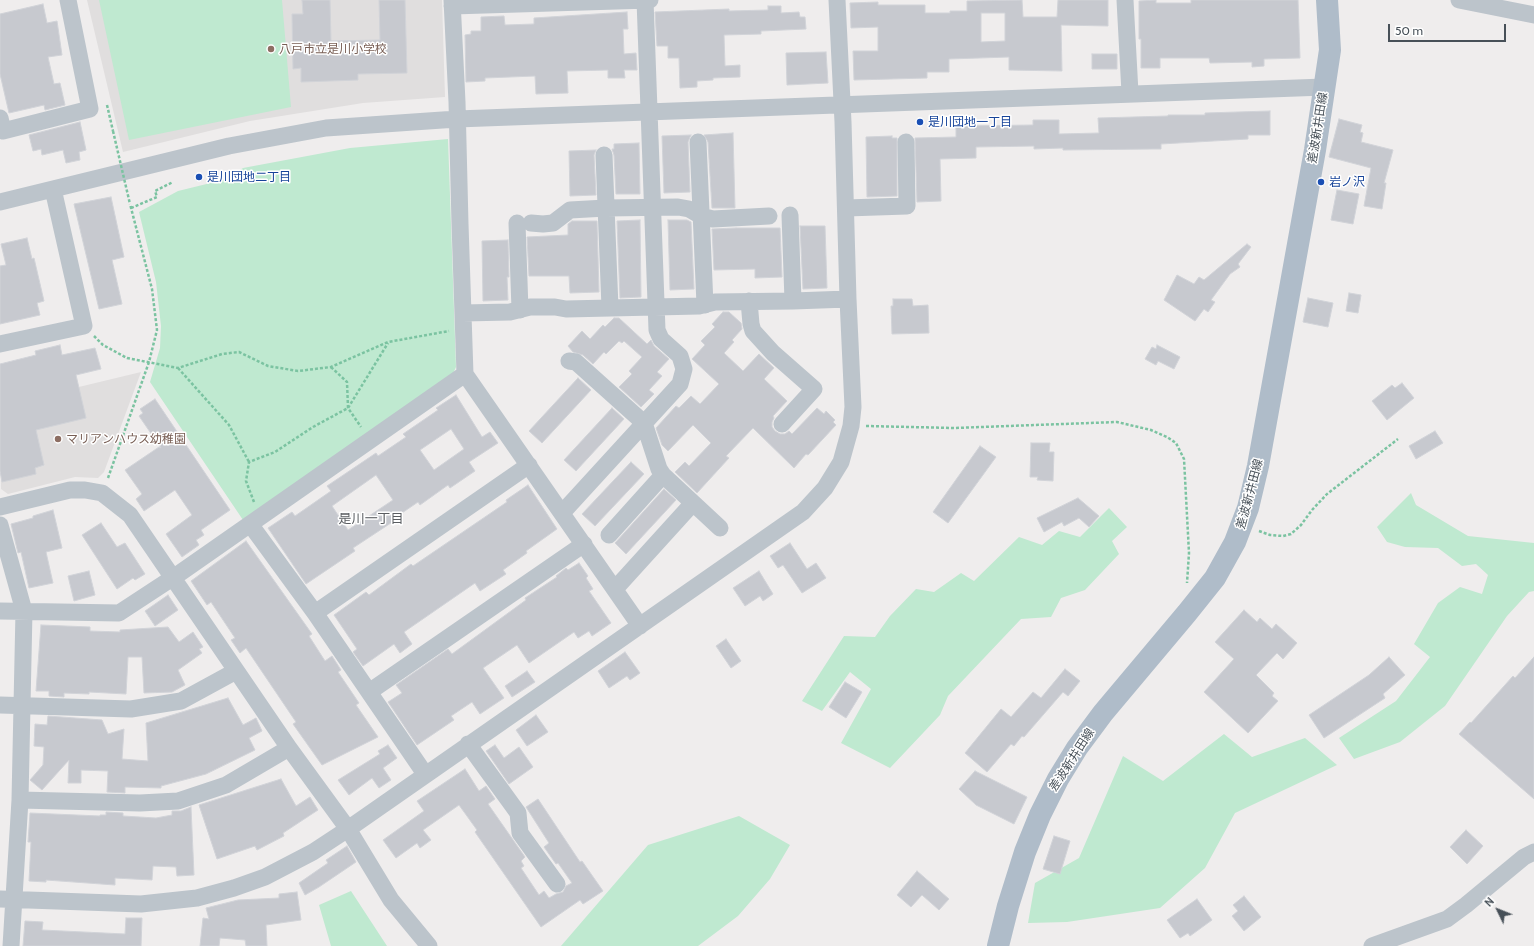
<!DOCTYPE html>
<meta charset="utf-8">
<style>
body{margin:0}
#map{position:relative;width:1534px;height:946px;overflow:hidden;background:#efeded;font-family:Cabin,sans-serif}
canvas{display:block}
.north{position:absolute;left:1478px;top:890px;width:40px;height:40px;-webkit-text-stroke:3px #fff;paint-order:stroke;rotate:313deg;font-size:11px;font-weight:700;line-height:16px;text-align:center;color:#475058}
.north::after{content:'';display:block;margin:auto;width:14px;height:18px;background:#475058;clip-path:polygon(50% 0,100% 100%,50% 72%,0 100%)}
.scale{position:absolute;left:1388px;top:24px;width:118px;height:18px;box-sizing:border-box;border:2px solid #475058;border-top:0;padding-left:5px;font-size:12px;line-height:14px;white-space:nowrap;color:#475058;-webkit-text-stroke:3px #fff;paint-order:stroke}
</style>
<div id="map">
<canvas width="1534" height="946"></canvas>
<div class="north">N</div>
<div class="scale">50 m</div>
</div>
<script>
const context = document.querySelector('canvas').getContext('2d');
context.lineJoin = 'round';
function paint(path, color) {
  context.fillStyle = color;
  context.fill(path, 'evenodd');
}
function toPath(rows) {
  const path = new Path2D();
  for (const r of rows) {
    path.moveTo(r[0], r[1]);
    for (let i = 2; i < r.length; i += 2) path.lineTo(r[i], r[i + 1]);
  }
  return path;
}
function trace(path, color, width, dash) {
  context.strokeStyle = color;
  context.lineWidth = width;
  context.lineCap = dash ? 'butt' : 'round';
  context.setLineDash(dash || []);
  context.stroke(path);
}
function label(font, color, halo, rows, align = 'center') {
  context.font = font + ' Cabin,"Noto Sans JP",sans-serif';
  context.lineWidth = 3;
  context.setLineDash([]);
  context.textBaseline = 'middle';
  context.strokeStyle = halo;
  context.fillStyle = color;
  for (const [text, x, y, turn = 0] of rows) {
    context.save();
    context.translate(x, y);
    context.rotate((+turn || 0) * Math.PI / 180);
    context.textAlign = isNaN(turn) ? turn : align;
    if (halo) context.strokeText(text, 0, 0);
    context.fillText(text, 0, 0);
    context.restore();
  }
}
const education = toPath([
 [87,0,442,0,445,97,363,103,250,121,123,152],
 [141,372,104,472,98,478,75,477,8,494,1,489,0,406]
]);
const green = toPath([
 [99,0,282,0,291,107,129,140],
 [448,139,456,367,452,376,243,520,150,382,160,348,161,326,156,282,139,212,178,191,227,179,243,168,350,148],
 [1411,493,1416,505,1468,536,1534,543,1534,591,1529,592,1507,616,1445,706,1400,742,1354,759,1339,738,1396,701,1430,657,1414,644,1438,603,1460,587,1482,594,1488,575,1476,564,1462,566,1438,548,1405,547,1387,542,1377,527],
 [1109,508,1127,527,1112,541,1119,554,1085,590,1061,598,1051,617,1021,619,948,696,940,715,890,768,841,743,871,689,850,672,822,711,802,701,844,636,875,637,890,616,916,589,934,592,961,573,974,581,1019,537,1042,545,1059,531,1080,537],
 [1224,734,1252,757,1305,738,1337,765,1235,813,1205,868,1160,908,1067,922,1028,923,1035,883,1079,858,1123,756,1163,781],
 [739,816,790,845,770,879,738,916,698,946,561,946,648,845],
 [351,891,387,946,331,946,319,905]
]);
const building = toPath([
 [302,0,330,0,331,41,380,40,379,0,405,0,407,73,358,74,358,80,301,82,301,68,293,69,292,14,303,14,302,0],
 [1022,0,1023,17,1057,17,1058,0,1108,0,1108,26,1061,25,1062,71,1009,70,1009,57,949,59,949,72,927,72,927,78,854,80,853,51,878,51,878,27,851,28,850,3,878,2,878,5,925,5,925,13,950,13,950,11,967,11,967,1,1022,0],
 [981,13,1005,13,1005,41,981,42,981,13],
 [1156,0,1156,3,1191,3,1191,0,1298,0,1300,58,1264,59,1264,66,1252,67,1252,62,1210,63,1209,58,1160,58,1160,68,1141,68,1141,39,1139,39,1139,1,1156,0],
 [43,4,47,23,57,21,62,55,48,57,54,84,60,83,65,105,45,110,44,105,9,113,0,74,0,14,43,4],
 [768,6,781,6,781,13,799,12,800,17,805,17,806,29,761,31,761,34,724,35,725,66,740,65,740,77,713,78,713,80,697,81,697,87,680,88,679,58,668,58,668,46,657,46,655,12,729,9,729,11,768,10,768,6],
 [627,12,628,29,623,29,624,54,636,53,637,70,624,70,625,78,608,78,608,70,567,71,568,93,536,94,535,76,485,78,485,81,466,82,465,35,471,34,471,31,481,31,481,17,504,16,505,25,534,24,534,18,627,12],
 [826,52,828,83,787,85,786,53,826,52],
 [1092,54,1117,54,1117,69,1092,69,1092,54],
 [1270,111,1270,135,1248,135,1248,139,1161,144,1161,149,1152,149,1063,150,1063,148,1034,149,1034,146,976,147,976,158,940,159,941,201,917,202,915,138,956,137,956,126,1033,125,1033,120,1059,120,1059,134,1099,133,1098,118,1168,116,1168,115,1205,115,1205,113,1270,111],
 [1339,119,1362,125,1360,132,1363,133,1361,142,1393,150,1384,183,1386,183,1382,209,1364,206,1371,168,1329,157,1339,119],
 [80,122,86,150,79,152,80,160,66,163,63,150,42,155,41,149,33,151,29,135,80,122],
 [733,133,735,208,712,208,708,142,704,135,733,133],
 [691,135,688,142,690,192,664,193,662,136,691,135],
 [892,136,892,138,897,138,897,196,867,197,866,137,892,136],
 [639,143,640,194,616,194,614,155,612,149,614,149,614,144,639,143],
 [596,150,594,155,596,195,570,196,569,151,596,150],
 [1337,190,1359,194,1353,224,1331,220,1337,190],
 [111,197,124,257,112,260,122,304,99,309,74,204,111,197],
 [640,220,641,297,620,298,617,221,640,220],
 [668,220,687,220,691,222,694,289,670,290,668,220],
 [572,221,597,221,599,292,570,293,569,276,529,276,527,237,568,235,568,224,572,221],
 [800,226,825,226,827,288,803,289,800,226],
 [736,228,780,228,782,277,755,278,755,269,714,270,712,229,736,228],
 [27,238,32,259,34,258,44,301,37,303,40,315,0,324,0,266,6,265,1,244,27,238],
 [508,240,509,277,507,277,508,300,483,301,482,241,508,240],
 [1247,244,1251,247,1238,264,1240,267,1230,274,1211,300,1215,302,1208,312,1204,309,1195,321,1164,300,1177,275,1194,284,1199,277,1204,280,1247,244],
 [1349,293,1361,295,1358,313,1346,311,1349,293],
 [1308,298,1333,303,1328,327,1303,322,1308,298],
 [893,299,912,299,913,306,928,305,929,333,892,334,891,306,893,306,893,299],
 [723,312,729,312,741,323,742,329,732,340,734,342,724,353,743,371,759,354,774,368,764,379,787,401,773,416,774,418,772,422,772,427,775,431,780,434,785,434,789,431,792,434,817,408,824,414,826,411,835,420,833,422,836,425,808,455,806,454,794,468,753,428,726,456,729,458,697,493,675,472,685,462,689,466,711,443,693,425,668,451,662,445,656,428,676,406,679,408,691,396,700,404,719,384,692,359,705,345,701,341,715,327,712,324,723,312],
 [614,318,619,318,647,344,651,340,654,346,669,359,657,372,662,376,649,390,654,394,641,407,619,387,632,374,629,371,642,357,624,341,622,343,619,341,606,354,604,352,593,364,583,355,573,352,568,346,582,331,590,339,603,325,605,327,614,318],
 [60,345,62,355,95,348,101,369,76,375,86,418,36,430,44,465,35,468,36,474,2,482,0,471,0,364,36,355,35,351,60,345],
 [1157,345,1180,357,1174,369,1158,361,1156,365,1145,359,1152,347,1156,349,1157,345],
 [578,378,591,390,542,443,529,431,578,378],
 [1402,383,1414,398,1387,420,1372,401,1392,385,1395,388,1402,383],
 [456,395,482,437,490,432,498,443,469,462,475,471,450,488,448,485,420,505,418,502,399,515,400,517,353,548,355,551,306,584,268,528,292,512,295,516,331,491,327,486,376,453,378,456,406,437,403,434,438,410,436,408,456,395],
 [451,429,464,449,434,470,420,450,451,429],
 [376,475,393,500,348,530,332,506,376,475],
 [155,399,230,510,201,530,204,535,196,540,199,545,182,557,166,534,192,515,175,490,144,511,136,499,142,494,125,470,159,447,161,448,139,416,143,413,140,409,155,399],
 [612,408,624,419,576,471,564,460,612,408],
 [1435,431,1443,443,1416,459,1409,446,1435,431],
 [1031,443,1050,443,1049,452,1054,452,1053,481,1037,480,1038,477,1030,477,1031,443],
 [980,446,996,457,948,523,933,512,980,446],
 [631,462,644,474,595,526,582,514,631,462],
 [528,485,557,529,526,551,527,553,503,570,506,574,480,591,475,583,404,632,412,644,400,653,394,644,363,666,353,652,357,649,334,615,366,592,369,595,411,564,413,566,507,502,506,500,528,485],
 [664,489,676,500,626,554,615,543,664,489],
 [1078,498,1099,516,1089,527,1079,518,1064,526,1062,522,1044,532,1037,518,1078,498],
 [53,510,62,548,46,552,53,583,29,588,21,552,18,553,11,524,33,518,33,516,53,510],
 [101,523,117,547,125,543,145,574,135,580,133,578,117,589,82,535,101,523],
 [246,541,312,634,309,636,325,661,332,656,341,670,338,672,359,703,356,705,378,737,322,765,293,724,296,722,246,648,240,653,231,640,235,638,211,602,207,605,191,581,246,541],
 [790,543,807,569,816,563,826,578,802,593,783,565,778,568,770,556,790,543],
 [579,563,588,576,586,578,593,589,589,591,611,623,592,636,589,631,578,638,574,632,529,663,517,645,483,668,504,698,480,714,472,702,451,716,454,720,417,745,388,702,402,693,396,685,448,649,452,654,526,600,525,598,557,577,556,576,566,568,568,570,579,563],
 [89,571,95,595,74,601,68,576,89,571],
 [759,571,773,594,763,601,760,596,745,606,733,588,759,571],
 [168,595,178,610,155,626,145,611,168,595],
 [1244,610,1257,622,1260,618,1272,629,1276,624,1297,643,1283,659,1277,653,1256,675,1274,693,1272,696,1278,701,1248,733,1204,692,1234,659,1215,642,1244,610],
 [41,625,90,627,90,631,120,632,120,630,168,627,179,642,193,632,203,647,199,649,202,653,178,670,185,685,172,692,144,693,142,657,128,657,126,694,89,692,89,694,64,693,64,697,49,696,49,691,36,691,41,625],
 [726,639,741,661,731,668,716,646,726,639],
 [625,652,640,673,630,680,627,676,609,688,598,671,625,652],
 [1389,657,1405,675,1383,694,1385,698,1324,738,1309,715,1369,675,1389,657],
 [1534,657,1534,799,1459,734,1470,722,1471,723,1513,676,1515,678,1534,657],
 [1065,669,1080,681,1068,696,1063,692,1024,737,1022,736,1014,746,1011,744,987,772,965,753,1001,709,1011,717,1033,692,1041,698,1065,669],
 [527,671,535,682,512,697,505,686,527,671],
 [845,682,862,692,846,718,829,707,845,682],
 [228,698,243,725,256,718,262,731,249,738,255,750,206,774,161,786,161,788,125,787,125,793,107,792,108,771,81,770,81,783,68,783,69,760,42,790,30,780,43,765,44,747,34,746,35,724,47,725,48,716,102,720,108,734,124,729,122,759,148,761,146,723,228,698],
 [536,715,548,732,527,746,516,730,536,715],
 [388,745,397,758,383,768,391,780,379,788,372,778,349,795,338,780,380,754,378,751,388,745],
 [495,745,504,758,519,747,533,767,509,784,486,751,495,745],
 [465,769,479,791,486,786,495,799,488,804,525,857,521,861,524,866,521,868,539,895,544,891,549,898,556,894,563,892,566,886,572,883,558,863,556,864,544,847,549,843,526,807,538,799,580,862,582,861,603,891,583,904,580,900,541,927,475,832,477,830,459,805,423,830,431,840,420,848,417,843,396,858,383,840,424,811,417,801,465,769],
 [975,771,1027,797,1014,824,976,805,959,789,975,771],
 [281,779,296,806,310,797,318,810,283,833,284,836,257,850,255,846,217,859,199,805,281,779],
 [191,807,194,875,177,876,176,867,153,866,152,880,115,878,115,885,46,880,46,882,29,881,31,842,28,842,30,813,100,816,100,815,106,815,106,812,123,813,123,816,156,818,172,815,172,811,181,811,191,807],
 [1466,830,1483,846,1467,864,1450,847,1466,830],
 [1054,836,1070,841,1060,874,1043,869,1054,836],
 [347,846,356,862,319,887,305,895,299,883,328,863,326,860,347,846],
 [917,871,949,899,939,910,922,895,911,907,897,895,917,871],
 [297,892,301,920,266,925,267,946,246,946,245,940,220,938,219,946,200,946,203,918,209,919,206,908,238,900,279,898,279,894,297,892],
 [1244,896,1261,917,1244,931,1232,916,1238,911,1233,905,1244,896],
 [1197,899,1212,920,1190,936,1188,933,1180,938,1167,920,1197,899],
 [126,918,142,918,141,946,23,946,25,921,43,922,42,930,125,934,126,918]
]);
const path = toPath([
 [107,105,113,131],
 [131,208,157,197,155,191,173,182],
 [94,336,103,345,127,358,178,368,222,354,239,352,268,366,298,371,331,367,388,342,449,331],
 [331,367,347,382,348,408,361,427],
 [178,368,229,425,249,462],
 [866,426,954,428,1117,422,1151,430,1167,437,1176,443,1184,459,1189,553,1187,583],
 [108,478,149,362,157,330,152,289,130,204],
 [254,502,246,481,249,462,275,452,313,427,348,408,388,343],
 [1259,531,1270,535,1283,536,1291,534,1301,525,1312,510,1327,494,1398,439]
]);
const minor = toPath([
 [452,0,457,102,460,224,465,374,640,626],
 [1125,0,1130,93],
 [1459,0,1534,15],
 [452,6,650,0],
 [0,118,3,131,90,109,68,0],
 [698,142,705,305],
 [604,155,610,308],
 [0,202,229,146,326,128,457,119,1324,87],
 [846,208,907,206,906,142],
 [790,215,793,301],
 [517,223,520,310],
 [531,223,543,224,553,223,570,210,606,208,678,207,689,209,701,216,713,219,769,216],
 [749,301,751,324,753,331,773,353,814,389,782,424],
 [463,313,510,312,530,307,555,307,566,309,699,306,715,302,793,301,848,299],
 [0,344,84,326,53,189],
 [569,361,576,362,644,423,659,469,663,475,720,528],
 [0,507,70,490,85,490,102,493,130,515,289,748,348,829,391,900,429,946],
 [562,513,680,384,684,369,680,356,661,339,657,330,645,0],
 [250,524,315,613,425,774],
 [0,525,24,611,20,800,11,946],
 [609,535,663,475],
 [615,589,693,503],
 [0,611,119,613,180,573,465,374],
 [315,613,529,465],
 [369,692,584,544],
 [0,705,131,709,181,701,236,671],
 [468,744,518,813,520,833,557,884],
 [20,800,140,803,178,801,226,785,289,748],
 [0,899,141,904,197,898,234,888,265,877,313,852,348,829,803,512,825,488,841,462,851,426,853,407,848,299,843,122,837,0],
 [1372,946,1447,919,1466,905,1524,857,1534,852]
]);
const major = toPath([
 [998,946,1008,906,1025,852,1040,815,1058,779,1077,748,1103,713,1187,613,1215,578,1235,542,1248,508,1258,466,1315,150,1330,50,1327,0]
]);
const pathBridge = toPath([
 [113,131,130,204]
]);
const markers = [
 [271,49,4,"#8d6e63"],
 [920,122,4,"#1a4fb4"],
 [199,177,4,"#1a4fb4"],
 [1321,182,4,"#1a4fb4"],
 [58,439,4,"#8d6e63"]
];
const educationNames = [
 ["八戸市立是川小学校",279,49],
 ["マリアンハウス幼稚園",66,439]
];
const transitNames = [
 ["是川団地一丁目",928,122],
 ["是川団地二丁目",207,177],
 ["岩ノ沢",1329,182]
];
const streetNames = [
 ["差波新井田線",1318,128,-81],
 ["差波新井田線",1250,494,-75],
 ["差波新井田線",1072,760,-57]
];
const neighbourhoodNames = [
 ["是川一丁目",371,519]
];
paint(education, '#e0dede');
paint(green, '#bfe9d0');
paint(building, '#c7c9cf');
trace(building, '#d1d3d8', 1);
trace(path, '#7bc3a1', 2.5, [3, 2]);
trace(minor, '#bcc4cb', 17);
trace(major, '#afbcc9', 22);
trace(pathBridge, '#7bc3a1', 2.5, [3, 2]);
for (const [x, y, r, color] of markers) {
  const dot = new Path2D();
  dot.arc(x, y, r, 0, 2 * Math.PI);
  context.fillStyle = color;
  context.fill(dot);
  trace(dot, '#fff', 1.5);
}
label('12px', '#785e54', '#fff', educationNames, 'left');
label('12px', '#164399', '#fff', transitNames, 'left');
label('12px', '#475058', '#fff', streetNames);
label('13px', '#5a5d61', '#fff', neighbourhoodNames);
</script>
